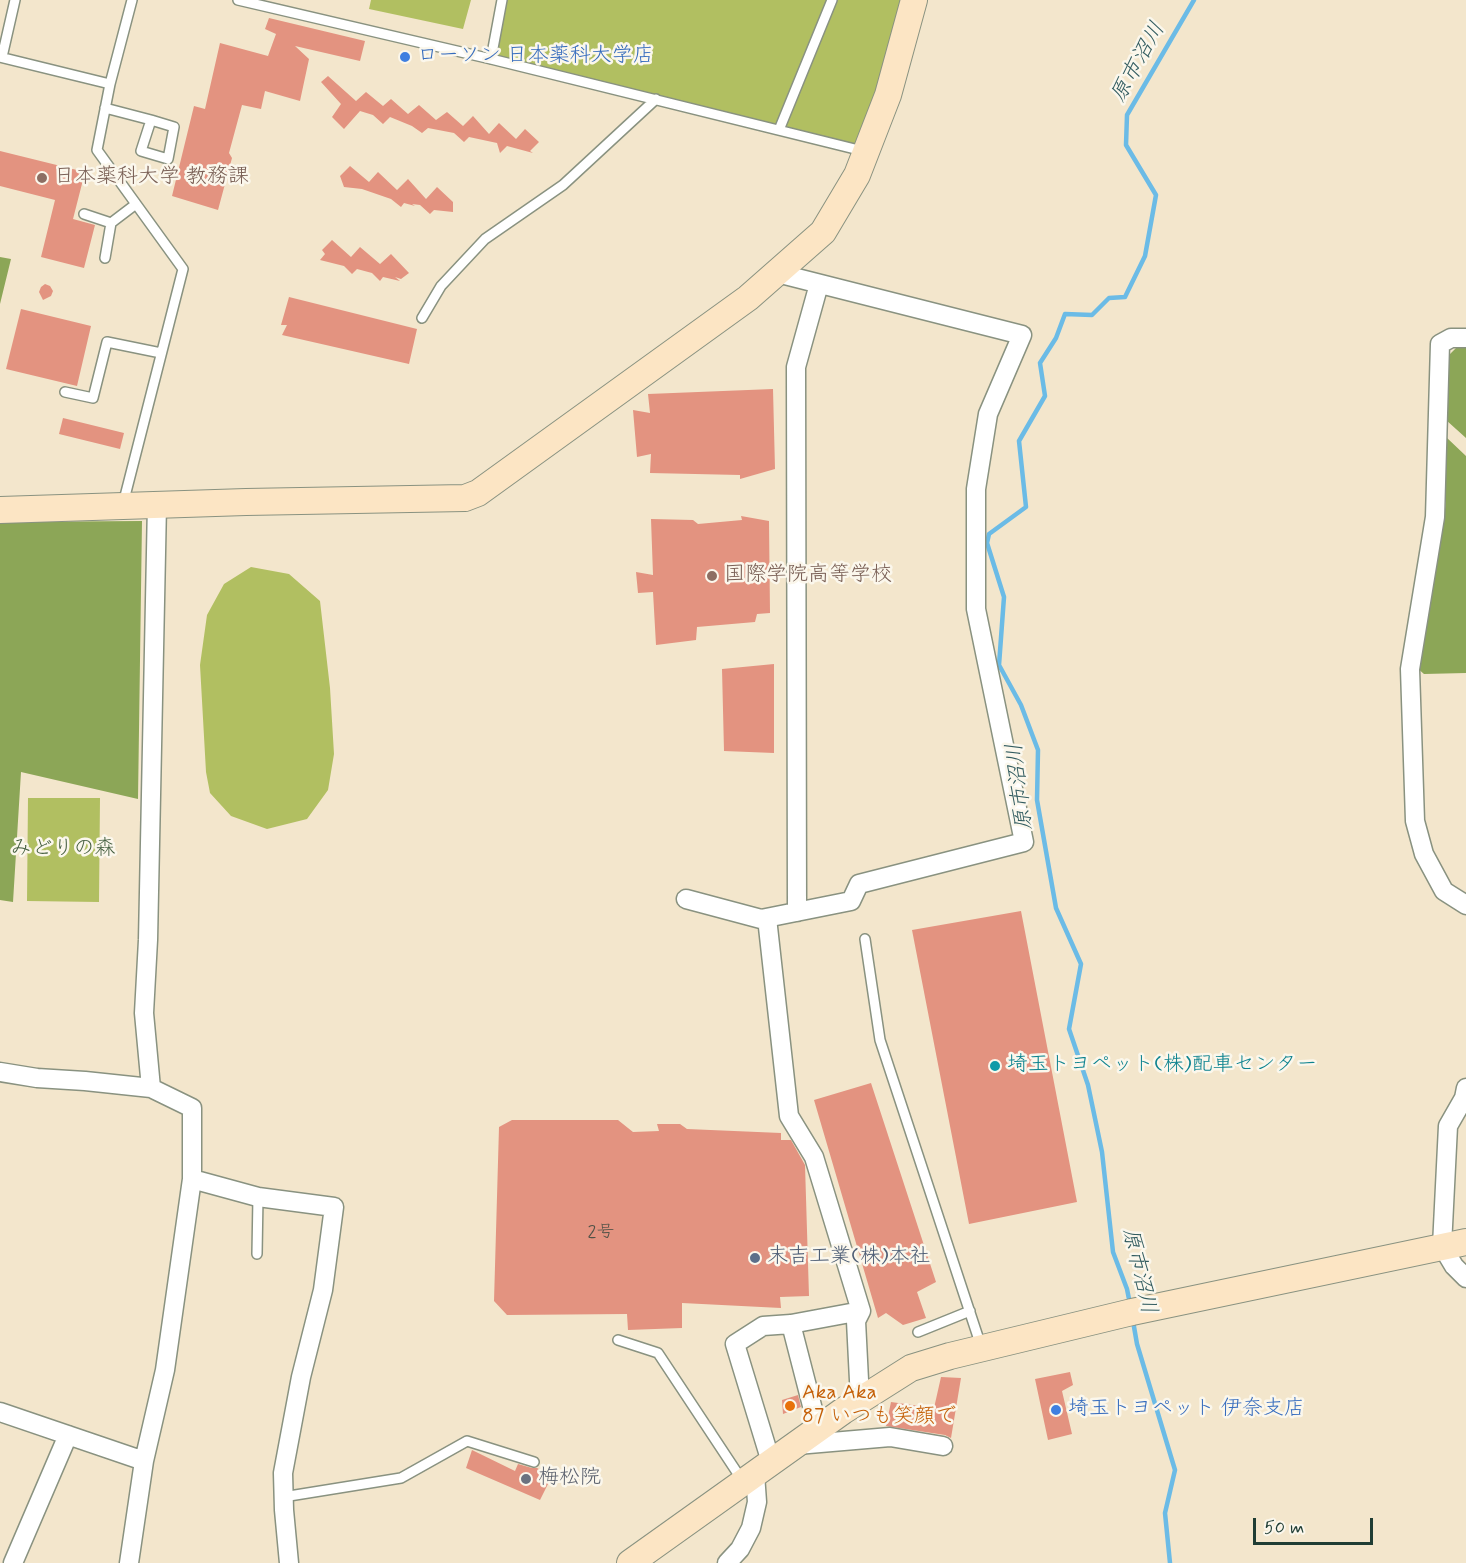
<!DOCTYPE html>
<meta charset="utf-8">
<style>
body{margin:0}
#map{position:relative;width:1466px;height:1563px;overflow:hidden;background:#f3e6cc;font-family:Mynerve,sans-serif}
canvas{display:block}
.scale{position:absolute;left:1253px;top:1518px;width:120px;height:27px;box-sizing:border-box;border:3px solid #1f3d34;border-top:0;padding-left:8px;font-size:18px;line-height:21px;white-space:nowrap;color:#1f3d34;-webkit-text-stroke:4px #fbf7ec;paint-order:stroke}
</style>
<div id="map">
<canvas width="1466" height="1563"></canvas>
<div class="scale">50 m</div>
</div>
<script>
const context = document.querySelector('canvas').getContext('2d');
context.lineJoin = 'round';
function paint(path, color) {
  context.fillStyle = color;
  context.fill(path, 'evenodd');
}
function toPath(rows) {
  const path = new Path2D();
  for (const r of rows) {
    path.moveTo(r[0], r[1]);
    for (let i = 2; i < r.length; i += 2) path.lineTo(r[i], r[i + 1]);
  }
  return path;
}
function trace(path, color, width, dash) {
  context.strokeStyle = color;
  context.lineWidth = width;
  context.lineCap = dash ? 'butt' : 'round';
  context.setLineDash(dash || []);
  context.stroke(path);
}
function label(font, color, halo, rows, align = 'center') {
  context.font = font + ' Mynerve,"Klee One",sans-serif';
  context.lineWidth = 5;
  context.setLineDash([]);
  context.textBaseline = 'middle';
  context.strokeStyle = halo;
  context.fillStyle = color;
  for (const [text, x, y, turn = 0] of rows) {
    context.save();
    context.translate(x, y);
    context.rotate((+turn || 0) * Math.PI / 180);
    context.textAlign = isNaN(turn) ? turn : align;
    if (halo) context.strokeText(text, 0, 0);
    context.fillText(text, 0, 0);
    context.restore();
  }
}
const green = toPath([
 [371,0,471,0,463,29,369,9],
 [504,0,912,0,866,152,491,59],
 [251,567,289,574,320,601,330,688,334,754,328,790,307,819,267,829,231,816,210,793,206,772,200,665,207,615,224,584],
 [28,798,100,798,99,902,27,901]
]);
const forest = toPath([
 [0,257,11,259,0,304],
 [1458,346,1466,346,1466,438,1446,420,1445,381,1449,355],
 [1446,437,1466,456,1466,673,1424,674,1416,667,1444,519,1446,500],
 [142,521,138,799,21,772,13,902,0,900,0,522]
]);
const stream = toPath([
 [1130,1304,1127,1289,1113,1252,1102,1152,1088,1085,1069,1029,1081,964,1056,908,1037,800,1038,750,1021,705,999,665,1004,597,987,543,989,534,1026,507,1019,441,1045,396,1040,363,1056,338,1065,314,1092,315,1109,298,1125,297,1145,256,1156,195,1126,145,1127,115,1194,0],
 [1133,1321,1137,1344,1175,1470,1165,1513,1170,1563]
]);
const building = toPath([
 [269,18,365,41,360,61,295,46,309,59,300,101,265,91,261,109,242,105,229,153,232,158,218,210,172,196,194,106,205,109,220,43,268,56,276,34,265,29],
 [328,76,356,101,366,92,383,106,391,99,408,114,419,105,436,120,447,112,463,126,473,116,489,134,499,123,516,139,525,129,539,142,530,151,533,153,507,146,500,153,497,143,469,137,464,142,454,133,428,128,422,133,412,126,390,117,383,124,373,115,360,111,344,129,332,117,341,104,321,82],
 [0,151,85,172,73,219,95,225,84,268,41,257,55,200,0,186],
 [350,166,369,182,378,172,397,190,408,179,426,199,437,187,453,202,453,212,434,210,430,214,420,205,412,204,415,206,404,203,401,207,391,199,362,189,344,187,340,176],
 [332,240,351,257,360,247,380,264,391,254,409,273,401,279,395,277,400,281,383,277,380,281,372,273,357,269,352,274,344,266,320,260,325,254,322,250],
 [45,284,50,286,53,291,51,296,43,300,39,292,41,287],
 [289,297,417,329,409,364,282,335,287,325,281,325],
 [21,309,91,326,77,386,6,369],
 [773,389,775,469,740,479,740,475,650,473,651,454,637,457,633,410,650,413,648,394],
 [63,418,124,433,120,449,59,434],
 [741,516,769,521,770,613,757,614,755,622,697,627,696,640,656,645,653,592,638,593,636,572,653,575,651,519,693,520,698,524,742,520],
 [774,664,774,753,724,751,722,669],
 [1021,911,1077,1202,969,1224,912,930],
 [871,1083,936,1282,917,1292,926,1318,903,1325,886,1313,878,1318,814,1100],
 [512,1120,618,1120,633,1132,659,1131,657,1124,680,1124,687,1129,781,1133,781,1140,791,1140,805,1165,809,1296,780,1297,781,1308,682,1303,682,1328,628,1330,627,1314,507,1315,494,1301,499,1127],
 [1070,1372,1073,1385,1062,1391,1072,1434,1048,1440,1035,1379],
 [941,1377,961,1378,951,1438,945,1435,886,1426,891,1402,934,1408],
 [798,1395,801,1407,783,1414,782,1400],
 [472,1450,515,1471,518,1464,532,1468,537,1468,552,1476,540,1500,466,1468]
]);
const lane = toPath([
 [238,0,491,59,863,151],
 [0,57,110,84],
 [2,57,15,0],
 [491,59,502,0],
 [105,108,151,120,174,127,168,159,141,151,151,120],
 [779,130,832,0],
 [84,214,111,223],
 [105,258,111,223,136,204],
 [422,318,441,286,485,239,563,185,656,99],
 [65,392,93,398,107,342,161,353],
 [123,504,183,269,97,150,110,84,132,0],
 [865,939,880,1040,981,1346],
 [257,1254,258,1197],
 [918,1332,970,1311],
 [618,1340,658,1353,742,1480],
 [283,1497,401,1478,467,1441,534,1462]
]);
const street = toPath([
 [1466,338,1451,338,1440,344,1435,517,1410,669,1415,821,1424,854,1444,891,1466,905],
 [686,899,761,919,851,901,859,884,1024,842,976,609,976,489,988,414,1022,335,777,273],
 [797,912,796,367,819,284],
 [767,918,789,1116,814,1157,861,1311,856,1321,860,1400],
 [0,1072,37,1078,85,1081,151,1088,192,1108,192,1179,165,1370,144,1461,129,1563],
 [151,1088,144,1013,148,940,157,504],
 [1466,1088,1464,1098,1448,1126,1442,1246,1454,1266,1466,1278],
 [192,1179,258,1197,334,1207,323,1290,301,1377,283,1473,284,1510,289,1563],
 [791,1324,818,1429],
 [0,1412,144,1461],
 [797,1445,890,1437,943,1446],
 [771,1462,735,1344,763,1326,791,1324,861,1311],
 [13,1563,68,1435],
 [727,1563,740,1549,751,1528,757,1502,755,1474]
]);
const secondary = toPath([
 [0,510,246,502,465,498,478,493,748,298,823,232,857,175,888,95,914,0],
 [630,1563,843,1411,911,1368,950,1356,1132,1312,1466,1242]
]);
const markers = [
 [405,57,6,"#3f7fe0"],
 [42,178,6,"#8d6e63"],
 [712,576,6,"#8d6e63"],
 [995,1066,6,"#0f9aa8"],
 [755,1258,6,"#5c6f8a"],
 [790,1406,6,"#e8710a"],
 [1056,1410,6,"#3f7fe0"],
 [526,1479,6,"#6b7280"]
];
const numberNames = [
 ["2号",601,1233]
];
const shopNames = [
 ["ローソン 日本薬科大学店",417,57],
 ["埼玉トヨペット 伊奈支店",1068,1410]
];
const educationNames = [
 ["日本薬科大学 教務課",54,178],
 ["国際学院高等学校",724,576]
];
const parkNames = [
 ["みどりの森",63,850]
];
const cultureNames = [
 ["埼玉トヨペット(株)配車センター",1007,1066]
];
const serviceNames = [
 ["末吉工業(株)本社",767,1258]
];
const foodNames = [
 ["Aka Aka",802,1394],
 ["87 いつも笑顔で",802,1418]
];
const worshipNames = [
 ["梅松院",538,1479]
];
const waterNames = [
 ["原市沼川",1139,63,-61],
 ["原市沼川",1021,787,-97],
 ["原市沼川",1138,1271,77]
];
paint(green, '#b1bf61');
paint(forest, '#8ca657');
trace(stream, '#6bbbe6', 4.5);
paint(building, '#e39380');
trace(lane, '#899280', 12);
trace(street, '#899280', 21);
trace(secondary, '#899280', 28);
trace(lane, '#fff', 9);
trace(street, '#fff', 18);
trace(secondary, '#fce5c4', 26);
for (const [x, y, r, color] of markers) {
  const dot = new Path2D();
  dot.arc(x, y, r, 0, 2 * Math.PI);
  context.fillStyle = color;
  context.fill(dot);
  trace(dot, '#fbf7ec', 2);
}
label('18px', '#505247', null, numberNames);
label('21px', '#366cbe', '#fbf7ec', shopNames, 'left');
label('21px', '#785e54', '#fbf7ec', educationNames, 'left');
label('21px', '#445e3f', '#fbf7ec', parkNames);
label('21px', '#0d838f', '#fbf7ec', cultureNames, 'left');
label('21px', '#4e5e75', '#fbf7ec', serviceNames, 'left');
label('21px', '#c56008', '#fbf7ec', foodNames, 'left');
label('21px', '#5b616d', '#fbf7ec', worshipNames, 'left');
label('italic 22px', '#325c60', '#fbf7ec', waterNames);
</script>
